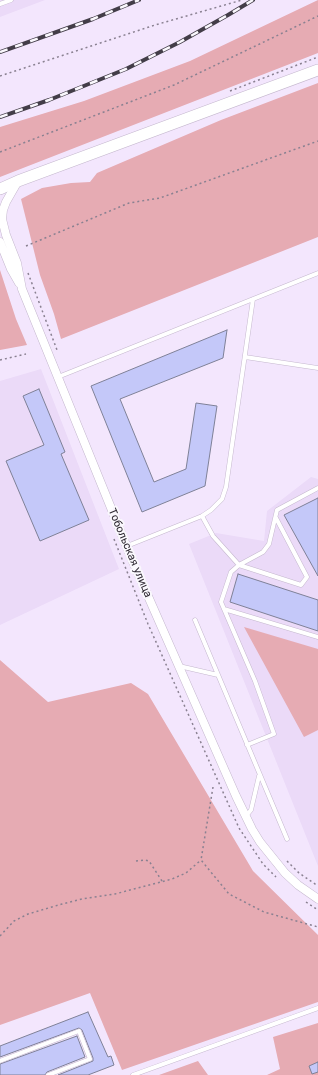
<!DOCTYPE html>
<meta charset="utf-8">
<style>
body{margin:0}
canvas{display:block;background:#f3e6fd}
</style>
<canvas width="318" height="1075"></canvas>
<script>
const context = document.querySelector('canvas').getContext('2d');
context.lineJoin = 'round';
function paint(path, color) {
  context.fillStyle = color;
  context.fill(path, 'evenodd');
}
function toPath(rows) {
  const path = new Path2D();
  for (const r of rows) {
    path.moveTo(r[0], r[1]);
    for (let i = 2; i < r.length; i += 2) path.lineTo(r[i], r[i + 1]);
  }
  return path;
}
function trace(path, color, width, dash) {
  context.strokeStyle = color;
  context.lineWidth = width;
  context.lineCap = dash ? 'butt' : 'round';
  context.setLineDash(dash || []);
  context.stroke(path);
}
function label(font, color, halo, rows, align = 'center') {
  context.font = font + ' Rubik,sans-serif';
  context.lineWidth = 4;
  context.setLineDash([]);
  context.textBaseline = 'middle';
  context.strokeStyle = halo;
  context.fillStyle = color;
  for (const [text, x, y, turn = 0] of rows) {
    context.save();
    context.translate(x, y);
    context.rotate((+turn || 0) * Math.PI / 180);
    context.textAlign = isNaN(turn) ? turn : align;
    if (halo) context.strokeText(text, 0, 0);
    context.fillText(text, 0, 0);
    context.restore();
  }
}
const built = toPath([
 [0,0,45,0,0,17],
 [41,369,119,569,0,625,0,381],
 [311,477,318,479,318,866,189,544,216,533,264,541,267,511]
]);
const green = toPath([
 [318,0,318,53,0,177,0,127,84,101,190,61],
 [318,83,318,237,61,339,54,314,40,275,21,199,42,188,71,183,90,182,97,173,221,120],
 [0,270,16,319,27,345,0,350],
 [244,627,318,649,318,730,304,737],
 [0,660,48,702,131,683,148,694,253,871,318,935,318,1002,122,1070,90,993,0,1025],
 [318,1023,318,1075,267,1075,280,1069,273,1037],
 [198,1061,208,1075,159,1075]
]);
const building = toPath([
 [227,330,223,358,120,399,154,482,186,469,196,403,217,406,205,486,142,512,91,386,227,330],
 [39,389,65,452,61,454,89,520,40,541,6,461,44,445,23,396,39,389],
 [318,498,318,576,284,515,318,498],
 [238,574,318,600,318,631,230,602,238,574],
 [88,1012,108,1057,111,1056,114,1065,88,1075,58,1075,93,1061,93,1058,82,1030,79,1028,0,1057,0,1046,88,1012],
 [77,1036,85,1057,47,1072,45,1075,0,1075,0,1064,77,1036],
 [318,1062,318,1072,312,1074,309,1066,318,1062]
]);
const path = toPath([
 [0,76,155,25,242,0],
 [230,91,318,57],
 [0,152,174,85,318,16],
 [26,246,129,203,160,198,318,141],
 [28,273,57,350],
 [0,360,26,354],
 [114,539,148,624,239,828,263,864,276,877],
 [213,787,201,860,229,894,264,912,318,927],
 [136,861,145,860,149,861,162,881],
 [287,861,299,873,318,886],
 [306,902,318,910],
 [0,936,14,921,28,914,62,904,82,899,115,894,172,879,186,873,201,860]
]);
const lane = toPath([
 [0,4,11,0],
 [245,357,318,368],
 [58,377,318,273],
 [202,516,213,536,239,565,301,585,307,577,276,518],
 [127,546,202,516,211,510,222,499,226,487,253,299],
 [224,609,318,637],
 [195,620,287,839],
 [179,666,218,675],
 [247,745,274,734,255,681,221,602,231,572,239,565,263,552,269,544,277,510,318,488],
 [246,816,251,810,259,776],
 [0,1061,79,1031,90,1059,48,1075],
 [133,1075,318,1008]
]);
const street = toPath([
 [18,181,6,202,3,210,2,219,6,235,17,263,22,289,133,562,236,796,252,829,260,842,285,873,298,885,318,899],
 [0,242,11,269,19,283]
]);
const secondary = toPath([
 [0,189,18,181,318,70]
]);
const rail = toPath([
 [0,52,93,19,139,0],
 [0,117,49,100,126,69,180,42,228,15,253,0]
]);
const streetNames = [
 ["Тобольская улица",130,553,67]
];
paint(built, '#ebdaf8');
paint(green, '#e6abb3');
paint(building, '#c4c8f9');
trace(building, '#7f8197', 1);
trace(lane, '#c5b8ce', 5);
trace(street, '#c5b8ce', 9);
trace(secondary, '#c5b8ce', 12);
trace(path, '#8a8191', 1.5, [2, 3]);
trace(lane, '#fff', 4);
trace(street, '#fff', 8);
trace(secondary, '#fff', 11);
trace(rail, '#433d48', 4);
trace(rail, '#faf8fd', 2.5, [8]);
label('11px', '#2f2a33', '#faf8fd', streetNames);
</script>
